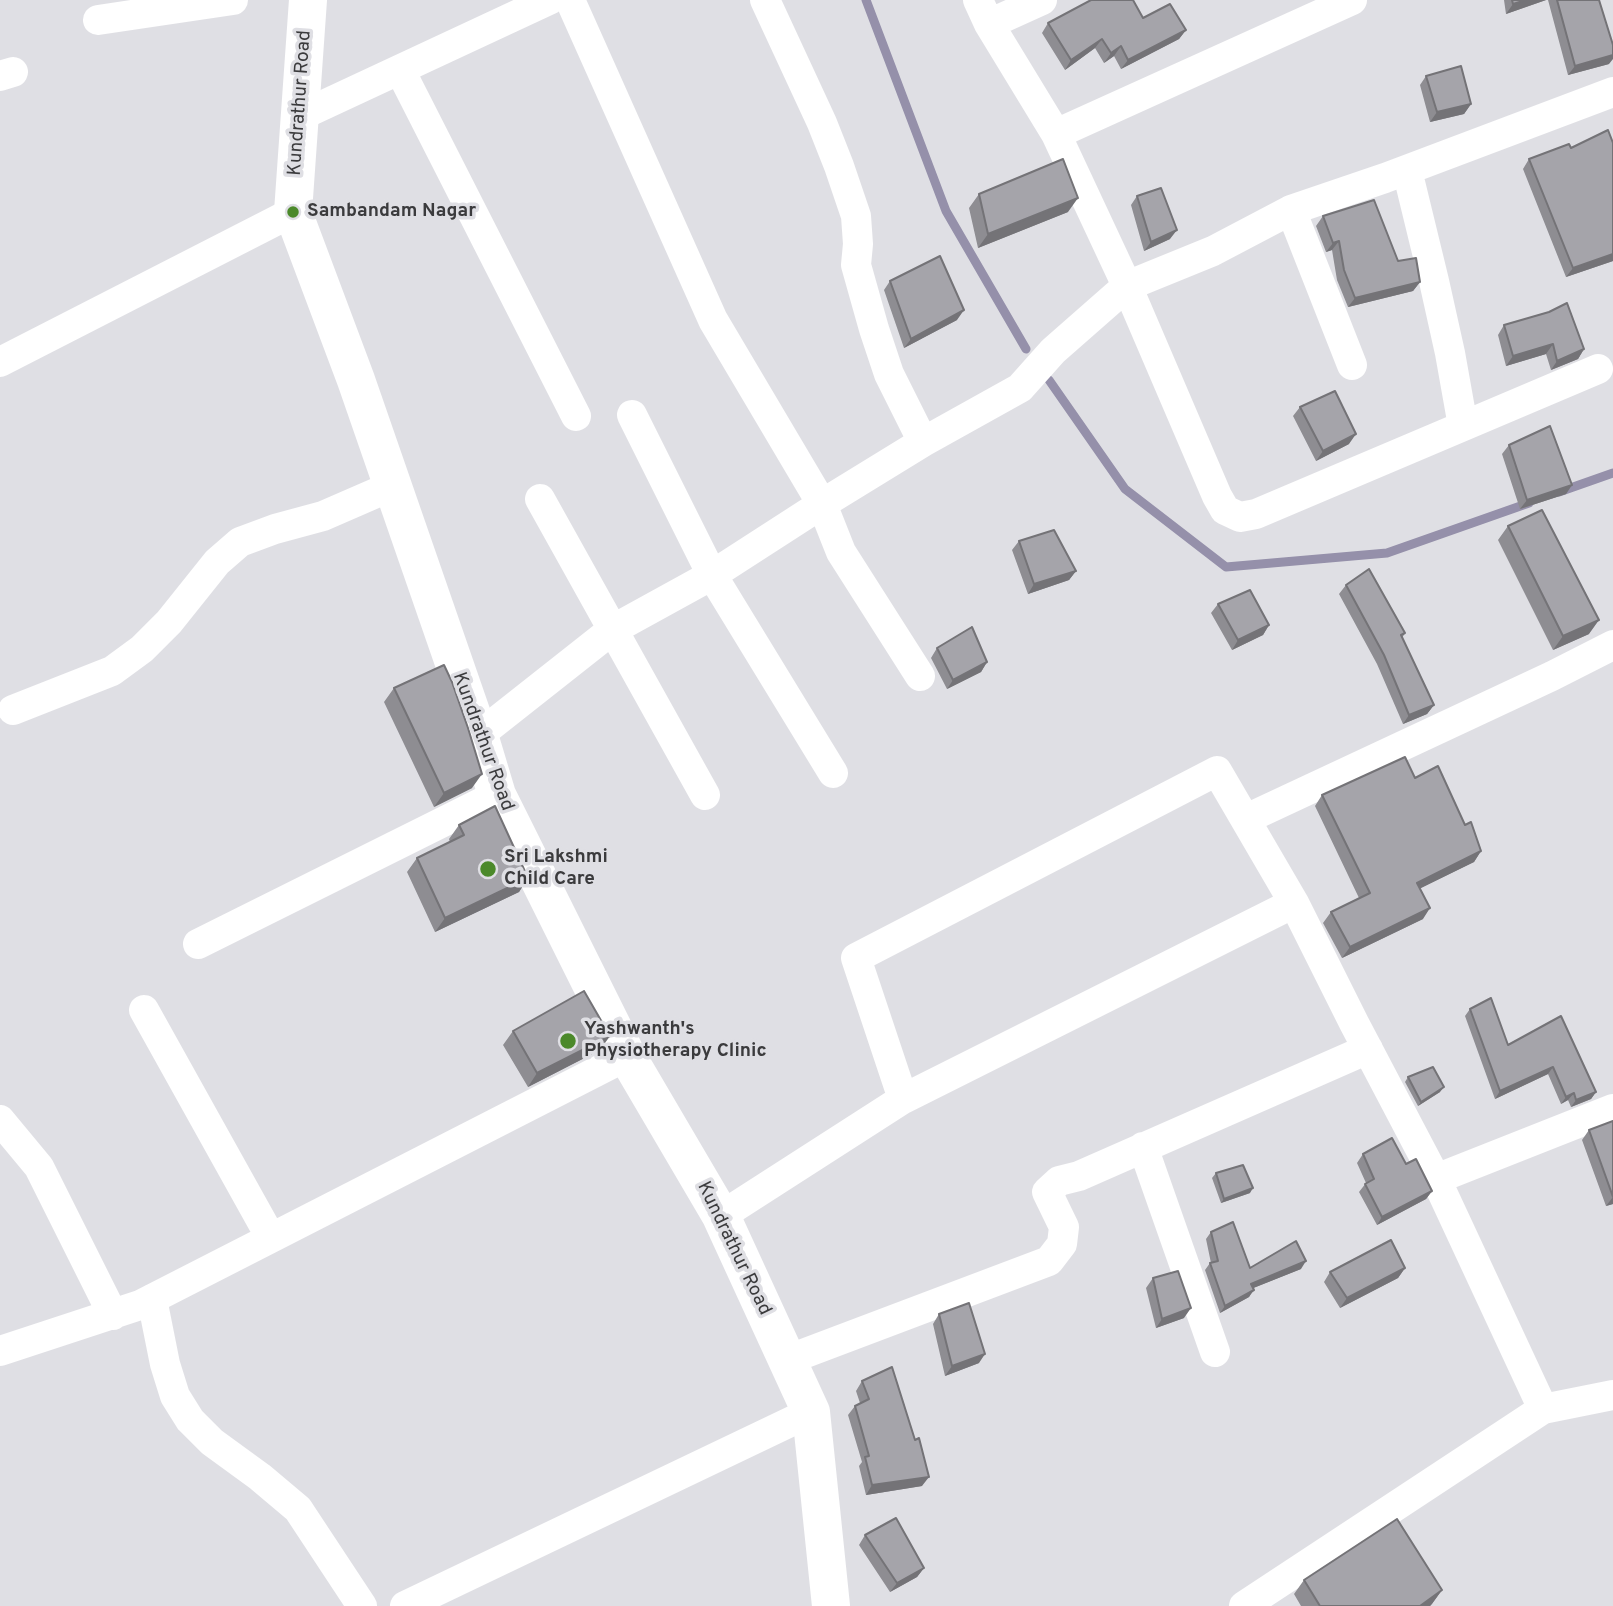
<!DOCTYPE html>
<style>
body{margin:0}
canvas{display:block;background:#dfdfe4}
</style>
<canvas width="1613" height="1606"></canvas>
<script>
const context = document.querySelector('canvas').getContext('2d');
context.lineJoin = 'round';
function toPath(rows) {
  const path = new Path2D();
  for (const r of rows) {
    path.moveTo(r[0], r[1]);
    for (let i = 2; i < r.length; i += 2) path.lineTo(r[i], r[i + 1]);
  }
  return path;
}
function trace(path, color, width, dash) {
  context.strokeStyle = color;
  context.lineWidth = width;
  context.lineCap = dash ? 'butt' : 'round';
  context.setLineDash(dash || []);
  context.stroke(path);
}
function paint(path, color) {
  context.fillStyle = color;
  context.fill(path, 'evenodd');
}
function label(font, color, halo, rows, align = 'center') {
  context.font = font + ' Overpass,sans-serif';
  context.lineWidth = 7;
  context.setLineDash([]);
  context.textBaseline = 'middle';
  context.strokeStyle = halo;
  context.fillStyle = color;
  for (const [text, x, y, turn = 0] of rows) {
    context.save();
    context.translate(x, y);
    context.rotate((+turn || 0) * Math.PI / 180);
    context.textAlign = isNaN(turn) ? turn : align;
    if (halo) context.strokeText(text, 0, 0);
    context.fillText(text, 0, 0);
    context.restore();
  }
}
const stream = toPath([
 [866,0,946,211,1026,349],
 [1049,380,1125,489,1226,567,1387,553,1529,503],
 [1559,492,1613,473]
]);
const street = toPath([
 [570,0,713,320,822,504,841,552,920,676],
 [765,0,822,123,839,166,856,216,858,244,856,265,874,329,889,374,923,442],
 [978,0,989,24,1056,134,1127,286,1217,496,1225,510,1240,517,1256,514,1598,369],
 [98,20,233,0],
 [989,24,1042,0],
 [400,70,576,416],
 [0,76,13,72],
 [300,116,549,0],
 [1056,134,1352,0],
 [1407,170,1434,281,1450,353,1463,426],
 [1291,210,1352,365],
 [0,362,293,212],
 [632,415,712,575,833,773],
 [540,499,705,795],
 [13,710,112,671,142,649,169,622,217,562,240,542,275,529,323,516,392,486],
 [479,735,612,630,712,575,822,504,923,442,1020,388,1053,351,1127,286,1213,251,1291,210,1385,178,1613,92],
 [1246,819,1552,676,1613,645],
 [198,944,497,795],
 [144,1010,271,1238],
 [903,1099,856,958,1217,771,1294,903,1354,1023,1436,1179,1543,1409],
 [0,1120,39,1167,113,1315],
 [1143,1147,1215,1352],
 [1436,1179,1613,1109],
 [721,1216,903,1099,1294,903],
 [152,1299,165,1364,175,1396,190,1420,212,1442,260,1477,298,1509,362,1606],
 [0,1351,140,1305,627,1056],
 [787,1360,1049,1261,1062,1244,1064,1227,1047,1192,1059,1181,1079,1176,1368,1049],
 [405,1606,811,1412],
 [1244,1606,1543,1409,1613,1395]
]);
const secondary = toPath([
 [308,0,293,212,356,380,479,735,497,795,627,1056,721,1216,811,1412,831,1606]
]);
const wall = toPath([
 [1504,0,1546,0,1506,14],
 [1548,0,1599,0,1609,64,1568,75],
 [1143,18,1186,30,1179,39,1121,69,1114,56,1104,63,1095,48,1065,70,1042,33,1048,23],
 [1426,76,1471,104,1464,114,1430,122,1420,85],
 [1613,143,1613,261,1566,277,1523,169,1529,159,1571,148],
 [979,194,1068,212,978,248,969,208],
 [1137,196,1170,239,1144,251,1131,205],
 [1323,216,1398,261,1420,282,1413,291,1348,307,1337,280,1332,250,1326,252,1316,226],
 [890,281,957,320,904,348,884,290],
 [1549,312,1584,349,1578,359,1551,370,1546,354,1506,366,1498,335,1504,325],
 [1300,407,1349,444,1316,461,1293,416],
 [1509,445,1572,485,1566,494,1520,509,1502,454],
 [1508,526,1589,634,1553,650,1498,540],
 [1019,541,1076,571,1069,580,1028,594,1012,550],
 [1346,585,1405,633,1402,638,1434,705,1427,714,1403,724,1377,664,1339,594],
 [1218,604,1269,625,1263,635,1232,650,1211,613],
 [937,648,987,662,981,672,947,689,931,658],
 [394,688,472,788,434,807,384,702],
 [1415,778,1465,825,1481,851,1474,862,1420,888,1423,919,1342,958,1323,923,1331,912,1359,898,1315,806,1322,795],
 [459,825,528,878,519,892,435,932,407,872,417,858,450,842,449,839],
 [1470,1009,1508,1045,1561,1016,1596,1092,1591,1099,1571,1107,1568,1100,1561,1104,1548,1074,1495,1099,1465,1016],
 [513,1031,600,1050,528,1087,503,1045],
 [1408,1077,1440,1092,1418,1106,1405,1082],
 [1613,1121,1613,1204,1606,1206,1582,1140,1589,1130],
 [1363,1154,1406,1164,1432,1191,1426,1199,1377,1225,1359,1192,1366,1183,1357,1163],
 [1216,1173,1250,1193,1221,1203,1212,1178],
 [1211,1232,1250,1268,1301,1269,1253,1288,1249,1297,1220,1313,1205,1270,1210,1263,1211,1263,1206,1239],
 [1405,1268,1398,1278,1340,1308,1324,1282,1330,1272],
 [1153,1278,1184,1318,1156,1328,1146,1288],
 [939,1314,979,1363,945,1376,933,1324],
 [862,1381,922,1486,866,1495,859,1466,862,1462,848,1415,855,1406,860,1403,856,1391],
 [865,1535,924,1568,917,1577,890,1592,859,1545],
 [1304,1580,1442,1590,1430,1606,1301,1606,1294,1594]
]);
const shadedWall = toPath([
 [1526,0,1546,0,1506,14,1513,4],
 [1186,30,1179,39,1121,69,1128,60],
 [1102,39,1095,48,1065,70,1071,60],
 [1121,46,1114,56,1104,63,1111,53],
 [1613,55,1613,59,1609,64,1568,75,1575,66],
 [1471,104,1464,114,1430,122,1437,112],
 [1078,198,1068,212,978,248,988,234],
 [1177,230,1170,239,1144,251,1151,242],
 [1339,241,1332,250,1326,252,1333,243],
 [1613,254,1613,261,1566,277,1573,268],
 [1420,282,1413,291,1348,307,1355,298],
 [964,310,957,320,904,348,911,339],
 [1553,344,1546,354,1506,366,1513,356],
 [1584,349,1578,359,1551,370,1557,361],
 [1356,434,1349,444,1316,461,1323,451],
 [1572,485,1566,494,1520,509,1527,500],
 [1076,571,1069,580,1028,594,1034,584],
 [1599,620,1589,634,1553,650,1563,636],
 [1269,625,1263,635,1232,650,1238,640],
 [987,662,981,672,947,689,953,680],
 [1434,705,1427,714,1403,724,1409,715],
 [482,774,472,788,434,807,444,793],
 [1481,851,1474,862,1409,894,1417,883],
 [528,878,519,892,435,932,445,918],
 [1430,908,1423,919,1342,958,1350,947],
 [610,1036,600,1050,528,1087,537,1073],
 [1553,1067,1548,1074,1495,1099,1500,1091],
 [1444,1087,1440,1092,1418,1106,1421,1102],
 [1596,1092,1591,1099,1571,1107,1576,1100],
 [1574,1093,1568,1100,1561,1104,1566,1097],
 [1253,1188,1250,1193,1221,1203,1224,1199],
 [1432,1191,1426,1199,1377,1225,1382,1217],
 [1613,1197,1613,1204,1606,1206],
 [1306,1261,1301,1269,1246,1291,1251,1284],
 [1405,1268,1398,1278,1340,1308,1347,1298],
 [1254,1290,1249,1297,1220,1313,1225,1306],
 [1191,1308,1184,1318,1156,1328,1162,1319],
 [985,1354,979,1363,945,1376,952,1366],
 [929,1477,922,1486,866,1495,872,1485],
 [924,1568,917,1577,890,1592,897,1583],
 [1442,1590,1432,1604,1430,1606,1420,1606]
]);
const building = toPath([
 [1091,0,1133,0,1143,18,1170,4,1186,30,1128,60,1121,46,1111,53,1102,39,1071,60,1048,23,1091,0],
 [1512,0,1526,0,1513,4,1512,0],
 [1557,0,1599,0,1613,45,1613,55,1575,66,1557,0],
 [1461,66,1471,104,1437,112,1426,76,1461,66],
 [1608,130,1613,143,1613,254,1573,268,1529,159,1569,144,1571,148,1608,130],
 [1063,159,1078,198,988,234,979,194,1063,159],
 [1161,188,1177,230,1151,242,1137,196,1161,188],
 [1374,200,1398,261,1416,258,1420,282,1355,298,1344,270,1339,241,1333,243,1323,216,1374,200],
 [940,256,964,310,911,339,890,281,940,256],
 [1567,303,1584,349,1557,361,1553,344,1513,356,1504,325,1549,312,1567,303],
 [1335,391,1356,434,1323,451,1300,407,1335,391],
 [1550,426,1572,485,1527,500,1509,445,1550,426],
 [1542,510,1599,620,1563,636,1508,526,1542,510],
 [1054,530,1076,571,1034,584,1019,541,1054,530],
 [1369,569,1405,633,1401,635,1434,705,1409,715,1384,655,1346,585,1369,569],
 [1250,590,1269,625,1238,640,1218,604,1250,590],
 [972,627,987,662,953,680,937,648,972,627],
 [444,665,452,682,468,728,482,774,444,793,394,688,444,665],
 [1405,757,1415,778,1438,766,1465,825,1471,822,1481,851,1417,883,1430,908,1350,947,1331,912,1370,893,1322,795,1405,757],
 [495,806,528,878,445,918,417,858,464,835,459,825,495,806],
 [584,991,610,1036,537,1073,513,1031,584,991],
 [1491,998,1508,1045,1561,1016,1596,1092,1576,1100,1574,1093,1566,1097,1553,1067,1500,1091,1470,1009,1491,998],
 [1433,1067,1444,1087,1421,1102,1408,1077,1433,1067],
 [1613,1121,1613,1197,1589,1130,1613,1121],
 [1392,1138,1406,1164,1416,1159,1432,1191,1382,1217,1365,1184,1374,1179,1363,1154,1392,1138],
 [1243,1165,1253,1188,1224,1199,1216,1173,1243,1165],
 [1233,1222,1250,1268,1296,1241,1306,1261,1251,1284,1254,1290,1225,1306,1210,1263,1218,1261,1211,1232,1233,1222],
 [1391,1240,1405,1268,1347,1298,1330,1272,1391,1240],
 [1178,1271,1191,1308,1162,1319,1153,1278,1178,1271],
 [969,1303,985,1354,952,1366,939,1314,969,1303],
 [892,1367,915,1440,919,1438,929,1477,872,1485,865,1457,869,1456,855,1406,869,1399,862,1381,892,1367],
 [896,1518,924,1568,897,1583,865,1535,896,1518],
 [1397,1519,1442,1590,1420,1606,1320,1606,1304,1580,1397,1519]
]);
const markers = [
 [293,212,7,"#4b892a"],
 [488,869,9,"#4b892a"],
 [568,1041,9,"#4b892a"]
];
const streetNames = [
 ["Kundrathur Road",301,103,-86],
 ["Kundrathur Road",482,742,70],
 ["Kundrathur Road",733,1249,64]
];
const poiNames = [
 ["Sambandam Nagar",307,212],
 ["Sri Lakshmi",504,858],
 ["Child Care",504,880],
 ["Yashwanth's",584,1030],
 ["Physiotherapy Clinic",584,1052]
];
trace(stream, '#9590aa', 9);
trace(street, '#fff', 30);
trace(secondary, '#fff', 38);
paint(wall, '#8e8d92');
paint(shadedWall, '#747377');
paint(building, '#a5a4aa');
trace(building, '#747377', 2);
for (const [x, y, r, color] of markers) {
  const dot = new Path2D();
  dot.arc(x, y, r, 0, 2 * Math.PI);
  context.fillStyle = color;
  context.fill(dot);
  trace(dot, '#dfdfe4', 2.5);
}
label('19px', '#3b3b3d', '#dfdfe4', streetNames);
label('bold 19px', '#3b3b3d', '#dfdfe4', poiNames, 'left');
</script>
